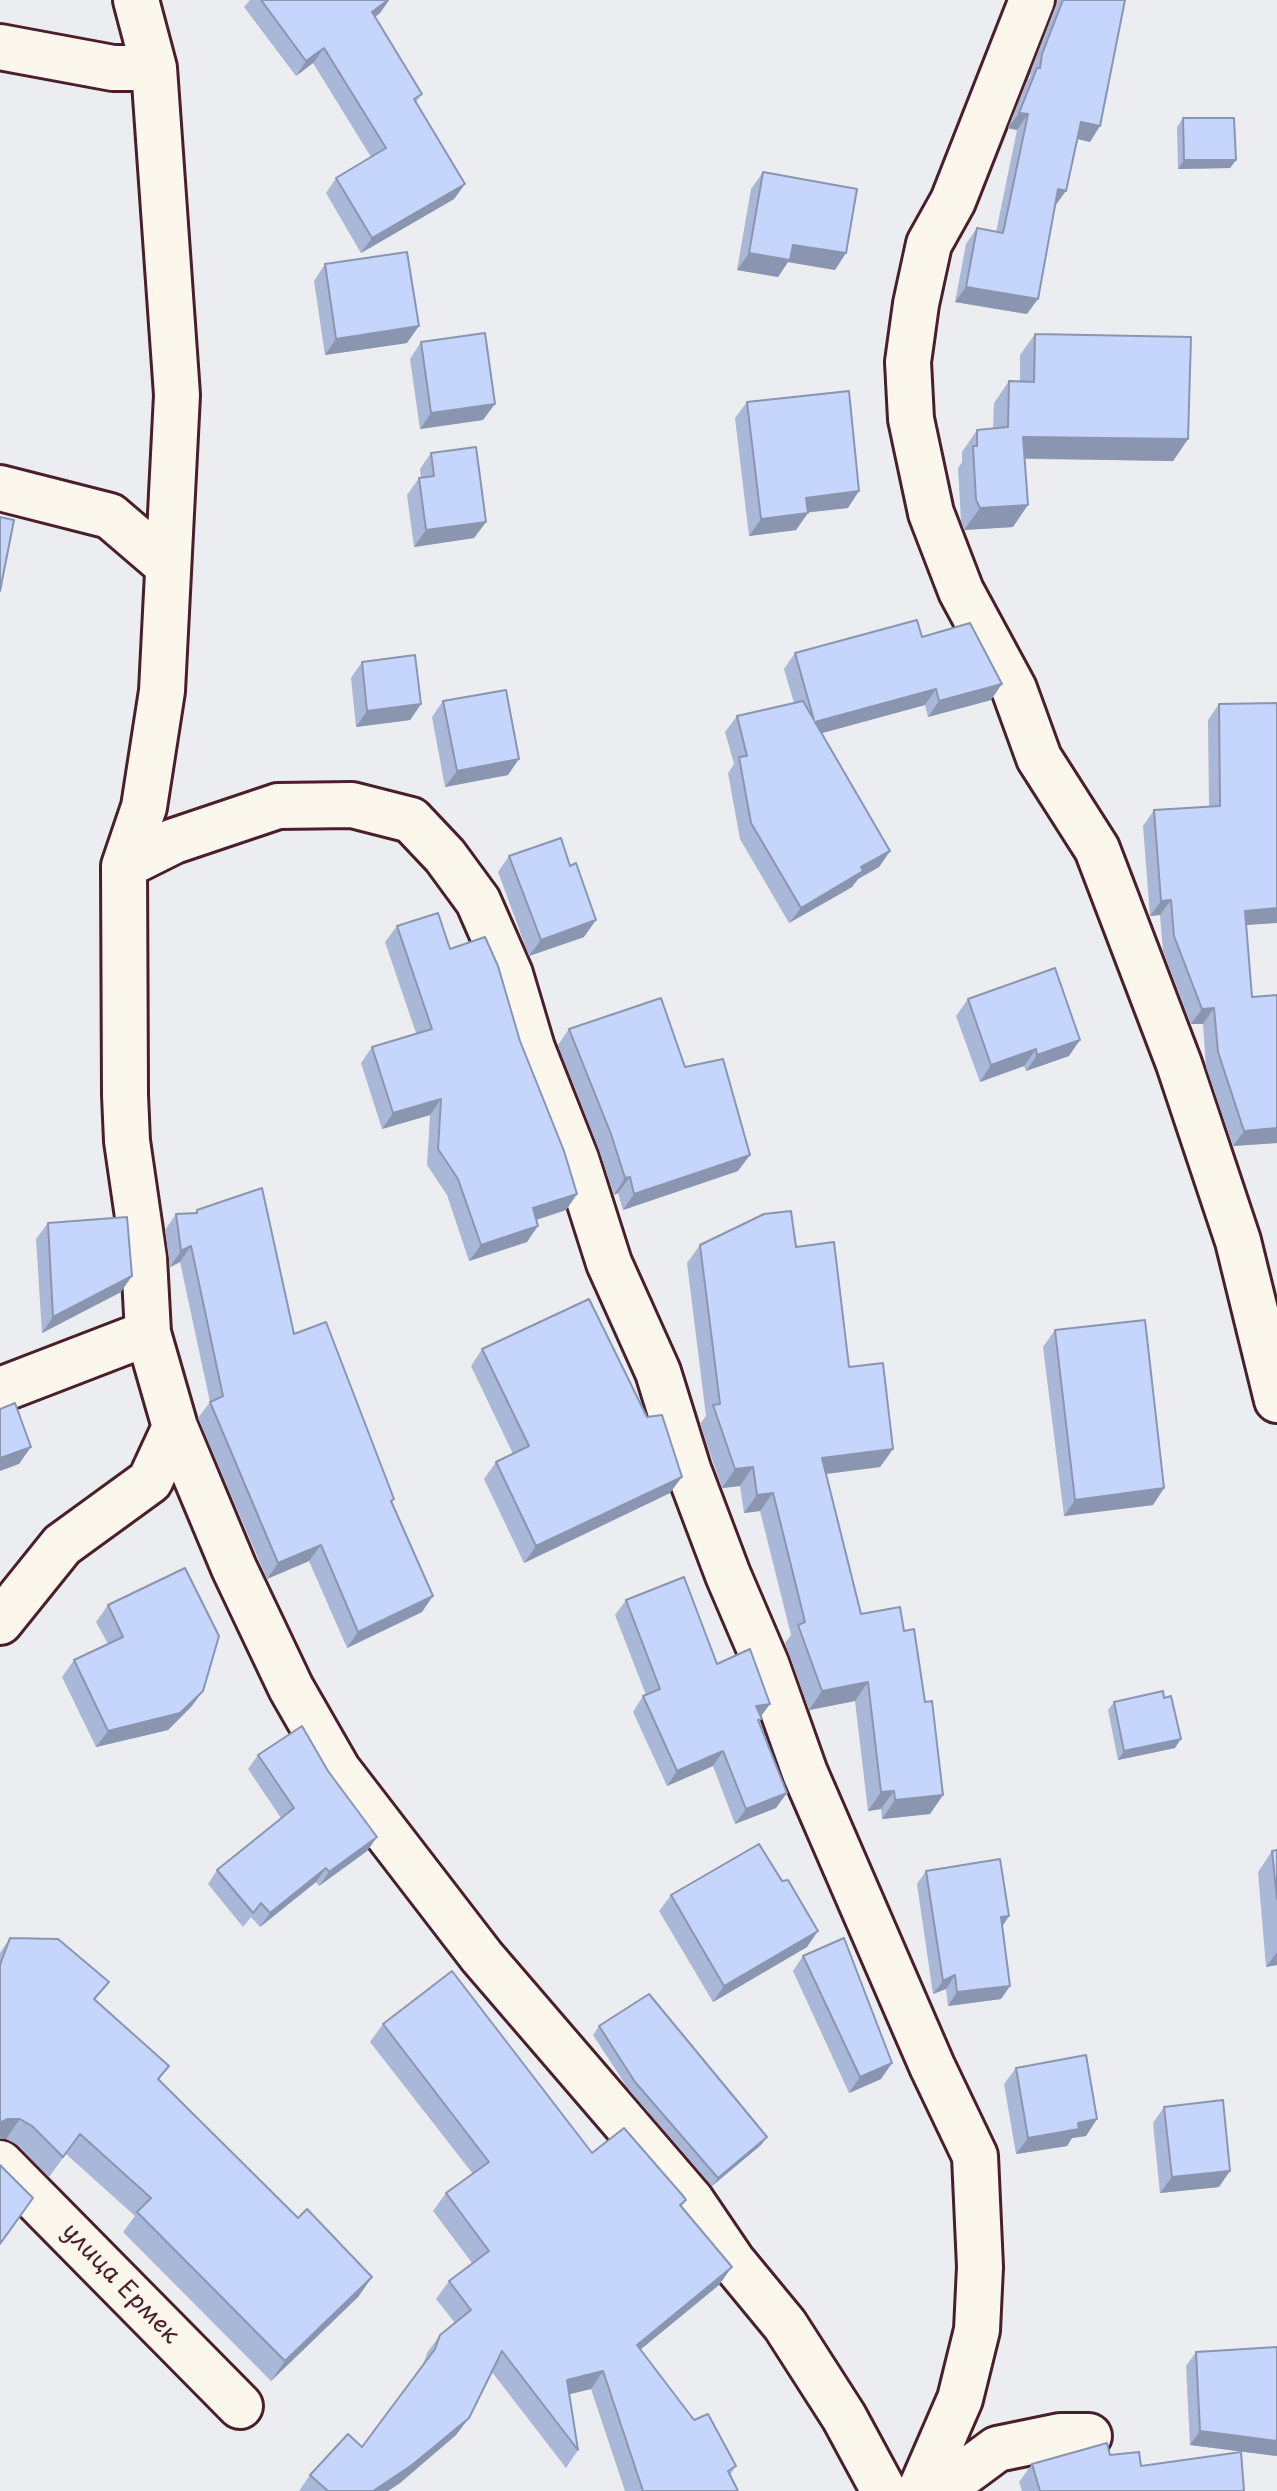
<!DOCTYPE html>
<meta charset="utf-8">
<style>
body{margin:0}
canvas{display:block;background:#ebedf0}
</style>
<canvas width="1277" height="2491"></canvas>
<script>
const context = document.querySelector('canvas').getContext('2d');
context.lineJoin = 'round';
function toPath(rows) {
  const path = new Path2D();
  for (const r of rows) {
    path.moveTo(r[0], r[1]);
    for (let i = 2; i < r.length; i += 2) path.lineTo(r[i], r[i + 1]);
  }
  return path;
}
function trace(path, color, width, dash) {
  context.strokeStyle = color;
  context.lineWidth = width;
  context.lineCap = dash ? 'butt' : 'round';
  context.setLineDash(dash || []);
  context.stroke(path);
}
function paint(path, color) {
  context.fillStyle = color;
  context.fill(path, 'evenodd');
}
function label(font, color, halo, rows, align = 'center') {
  context.font = font + ' "Playpen Sans",sans-serif';
  context.lineWidth = 8;
  context.setLineDash([]);
  context.textBaseline = 'middle';
  context.strokeStyle = halo;
  context.fillStyle = color;
  for (const [text, x, y, turn = 0] of rows) {
    context.save();
    context.translate(x, y);
    context.rotate((+turn || 0) * Math.PI / 180);
    context.textAlign = isNaN(turn) ? turn : align;
    if (halo) context.strokeText(text, 0, 0);
    context.fillText(text, 0, 0);
    context.restore();
  }
}
const street = toPath([
 [136,0,154,68,177,395,162,691,144,807,124,866,125,1095,127,1141,144,1258,148,1333,175,1427,234,1568,291,1688,338,1770,482,1957,691,2200,733,2262,785,2325,844,2417,884,2491],
 [1032,0,953,201,929,244,916,304,908,362,911,419,931,513,961,591,1014,689,1039,758,1097,849,1179,1064,1238,1241,1277,1400],
 [0,47,113,68,154,68],
 [0,488,110,516,166,564],
 [124,866,174,841,278,806,352,805,411,820,445,856,478,901,510,974,532,1048,576,1159,609,1263,658,1372,688,1469,728,1575,767,1666,805,1773,932,2066,975,2156,980,2267,977,2330,960,2399,920,2491],
 [0,1390,148,1333],
 [0,1622,62,1545,150,1481,175,1427],
 [0,2163,240,2406],
 [950,2491,951,2483,997,2449,1060,2436,1089,2436]
]);
const wall = toPath([
 [250,0,389,0,380,13,375,17,422,94,416,102,465,184,454,199,361,253,326,193,336,178,371,157,313,63,296,76,244,7],
 [1058,0,1125,0,1090,142,1077,139,1054,206,1027,314,955,302,966,244,977,228,996,232,1017,130,1008,128,1026,83,1030,77,1031,70],
 [1183,118,1236,160,1230,168,1178,169,1177,127],
 [763,172,835,270,788,262,778,277,737,270,751,189],
 [325,264,407,343,325,355,314,281],
 [1035,334,1188,439,1173,461,1025,459,1013,527,964,530,961,521,958,468,962,462,962,452,977,430,993,428,994,403,1009,381,1020,382,1020,355],
 [421,342,483,420,420,429,410,359],
 [747,402,848,508,808,512,796,530,749,536,735,418],
 [431,453,486,522,474,538,414,547,407,495,419,478,421,478,420,469],
 [922,637,991,700,928,717,925,705,822,733,890,851,879,867,858,879,852,887,789,923,740,839,728,773,734,764,725,732,737,716,794,703,784,669,795,653],
 [362,662,421,704,410,720,356,727,351,678],
 [443,701,508,775,445,787,432,717],
 [1219,704,1246,925,1252,997,1277,995,1277,1143,1233,1146,1206,1067,1203,1024,1191,1024,1163,951,1160,915,1150,916,1143,826,1154,810,1209,806,1208,720],
 [509,856,584,937,529,956,498,872],
 [397,926,450,949,520,1041,577,1194,566,1210,537,1220,527,1242,469,1261,447,1195,427,1165,430,1115,382,1129,361,1063,372,1047,416,1033,385,942],
 [968,999,1069,1056,1026,1071,1024,1066,980,1082,956,1016],
 [569,1029,685,1067,738,1171,623,1210,618,1193,614,1195,599,1150,558,1045],
 [197,1210,294,1334,392,1502,422,1612,347,1648,309,1561,267,1579,198,1418,210,1402,180,1262,170,1267,165,1230,176,1214,195,1213],
 [48,1223,121,1292,42,1333,36,1239],
 [700,1245,796,1247,849,1367,893,1449,880,1467,826,1474,861,1614,904,1631,925,1702,943,1795,930,1814,882,1819,881,1809,868,1811,855,1701,809,1710,785,1643,791,1635,760,1511,744,1513,740,1486,722,1488,700,1424,706,1416,687,1263],
 [1055,1330,1164,1488,1153,1505,1064,1516,1043,1347],
 [482,1349,670,1493,524,1563,484,1479,496,1462,513,1454,471,1366],
 [626,1600,717,1664,761,1716,759,1722,776,1808,735,1824,713,1766,667,1786,633,1712,643,1696,646,1695,615,1615],
 [108,1605,203,1691,191,1707,168,1730,96,1747,62,1677,74,1660,108,1644,96,1622],
 [1114,1702,1175,1748,1118,1760,1108,1710],
 [258,1755,328,1771,377,1837,367,1851,319,1886,316,1882,260,1927,251,1917,243,1927,208,1884,217,1870,281,1818,248,1769],
 [1277,1850,1277,1965,1266,1967,1258,1872,1272,1851],
 [926,1871,1002,1926,1010,1986,1001,1999,948,2006,946,1989,933,1994,917,1884],
 [671,1895,807,1947,713,2002,659,1911],
 [10,1938,96,2001,159,2081,298,2218,372,2277,358,2297,271,2381,123,2232,135,2216,66,2154,49,2177,18,2145,6,2139,0,2139,0,1953],
 [803,1956,892,2063,881,2079,849,2093,793,1971],
 [383,2024,592,2153,686,2200,682,2206,719,2285,640,2350,694,2420,736,2466,730,2475,738,2491,625,2491,591,2389,569,2394,578,2450,566,2468,492,2372,456,2435,400,2483,388,2491,299,2491,310,2475,362,2447,423,2365,427,2353,440,2335,455,2323,436,2299,449,2281,472,2263,433,2211,446,2193,473,2174,370,2042],
 [599,2026,761,2145,712,2186,629,2090,593,2035],
 [1016,2068,1097,2119,1086,2136,1072,2138,1067,2146,1016,2154,1004,2084],
 [1164,2107,1219,2187,1160,2193,1153,2123],
 [1277,2347,1277,2456,1190,2445,1186,2366,1196,2352],
 [1110,2455,1141,2466,1244,2491,1022,2491,1019,2482,1032,2464]
]);
const shadedWall = toPath([
 [388,0,389,0,380,13,361,27,372,12],
 [324,48,313,63,296,76,306,61],
 [1019,113,1028,114,1017,130,1008,128],
 [1081,122,1100,126,1090,142,1070,137],
 [1184,160,1236,160,1230,168,1178,169],
 [465,184,454,199,361,253,372,238],
 [1058,189,1066,191,1055,206,1047,205],
 [793,245,846,253,835,270,788,262,778,277,737,270,749,253],
 [966,287,1038,299,1027,314,955,302],
 [419,326,407,343,325,355,336,339],
 [495,404,483,420,420,429,431,413],
 [1023,437,1188,439,1173,461,1008,458],
 [859,491,848,508,794,514,806,498],
 [1028,505,1013,527,964,530,980,508],
 [808,513,796,530,749,536,761,519],
 [486,522,474,538,414,547,426,530],
 [1002,684,991,700,928,717,939,701],
 [936,689,925,705,804,738,815,722],
 [421,704,410,720,356,727,367,711],
 [519,759,508,775,445,787,457,771],
 [890,851,879,867,858,879,852,887,789,923,801,908,861,867],
 [1171,900,1160,915,1150,916,1161,901],
 [1277,908,1277,923,1234,926,1245,911],
 [596,920,584,937,529,956,541,940],
 [1214,1008,1203,1024,1191,1024,1202,1009],
 [1080,1040,1069,1056,1026,1071,1037,1055],
 [1036,1049,1024,1066,980,1082,991,1065],
 [441,1099,430,1115,382,1129,393,1113],
 [1277,1128,1277,1143,1233,1146,1244,1131],
 [750,1155,738,1171,623,1210,634,1194],
 [630,1177,618,1193,614,1195,625,1178],
 [577,1194,566,1210,522,1224,533,1208],
 [538,1226,527,1242,469,1261,481,1245],
 [191,1246,180,1262,170,1267,181,1251],
 [132,1276,121,1292,42,1333,53,1317],
 [31,1447,19,1464,0,1471,0,1458],
 [893,1449,880,1467,809,1476,822,1458],
 [753,1467,740,1486,722,1488,735,1469],
 [682,1477,670,1493,524,1563,536,1546],
 [1164,1488,1153,1505,1064,1516,1075,1500],
 [773,1493,760,1511,744,1513,757,1495],
 [321,1545,309,1561,267,1579,278,1563],
 [433,1596,422,1612,347,1648,358,1632],
 [868,1682,855,1701,809,1710,822,1691],
 [203,1691,191,1707,168,1730,96,1747,108,1731],
 [770,1704,759,1719,756,1706],
 [1181,1739,1175,1748,1118,1760,1124,1751],
 [723,1751,713,1766,667,1786,677,1771],
 [894,1791,881,1809,868,1811,881,1792],
 [787,1793,776,1808,735,1824,746,1809],
 [943,1795,930,1814,882,1819,895,1800],
 [377,1837,367,1851,319,1886,329,1872],
 [326,1868,316,1882,260,1927,270,1913],
 [1009,1916,1000,1930,1001,1917],
 [818,1931,807,1947,713,2002,724,1986],
 [1277,1952,1277,1965,1266,1967],
 [955,1975,946,1989,933,1994,943,1981],
 [1010,1986,1001,1999,948,2006,957,1992],
 [892,2063,881,2079,849,2093,860,2077],
 [7,2119,20,2119,6,2139,0,2139,0,2123],
 [1097,2119,1086,2136,1072,2138,1067,2146,1016,2154,1028,2138,1078,2123],
 [767,2137,761,2145,712,2186,718,2178],
 [1230,2171,1219,2187,1160,2193,1172,2177],
 [732,2267,719,2285,624,2363,637,2345],
 [372,2277,358,2297,271,2381,285,2361],
 [603,2371,591,2389,554,2398,567,2380],
 [469,2418,456,2435,400,2483,388,2491,373,2491],
 [1200,2431,1277,2441,1277,2456,1190,2445]
]);
const building = toPath([
 [261,0,388,0,372,12,422,94,414,99,465,184,372,238,336,178,386,148,324,48,306,61,261,0],
 [1063,0,1125,0,1100,126,1081,122,1066,191,1058,189,1038,299,966,287,977,228,1003,233,1028,114,1019,113,1037,68,1040,68,1042,54,1063,0],
 [1183,118,1234,118,1236,160,1184,160,1183,118],
 [763,172,857,189,846,253,793,245,790,260,749,253,763,172],
 [407,252,419,326,336,339,325,264,407,252],
 [485,333,495,404,431,413,421,342,485,333],
 [1035,334,1191,337,1188,439,1023,437,1028,505,980,508,976,500,973,446,977,446,977,430,1008,427,1009,381,1034,382,1035,334],
 [849,391,859,491,806,498,808,513,761,519,747,402,849,391],
 [476,447,486,522,426,530,419,478,434,476,431,453,476,447],
 [0,517,14,520,0,591,0,517],
 [917,620,922,637,970,623,1002,684,939,701,936,689,815,722,890,851,861,867,863,871,801,908,751,823,739,757,747,756,737,716,803,701,814,720,795,653,917,620],
 [415,655,421,704,367,711,362,662,415,655],
 [506,690,519,759,457,771,443,701,506,690],
 [1277,703,1277,908,1245,911,1252,997,1277,995,1277,1128,1244,1131,1218,1052,1214,1008,1202,1009,1174,936,1171,900,1161,901,1154,810,1220,806,1219,704,1277,703],
 [561,838,570,866,576,863,596,920,541,940,509,856,561,838],
 [438,913,450,949,485,937,498,966,520,1041,564,1151,577,1194,533,1208,538,1226,481,1245,458,1179,438,1149,441,1099,393,1113,372,1047,432,1029,397,926,438,913],
 [1055,968,1080,1040,1037,1055,1036,1049,991,1065,968,999,1055,968],
 [661,998,685,1067,723,1059,750,1155,634,1194,630,1177,625,1178,611,1134,569,1029,661,998],
 [262,1188,294,1334,326,1322,394,1499,391,1501,433,1596,358,1632,321,1545,278,1563,210,1402,223,1396,191,1246,181,1251,176,1214,197,1213,197,1210,262,1188],
 [791,1211,796,1247,834,1242,849,1367,883,1363,893,1449,822,1458,861,1614,900,1607,904,1631,914,1629,925,1702,932,1701,943,1795,895,1800,894,1791,881,1792,868,1682,822,1691,798,1625,805,1622,773,1493,757,1495,753,1467,735,1469,713,1405,720,1404,700,1245,764,1214,791,1211],
 [127,1217,132,1276,53,1317,48,1223,127,1217],
 [589,1299,647,1417,662,1415,682,1477,536,1546,496,1462,529,1446,482,1349,589,1299],
 [1145,1320,1164,1488,1075,1500,1055,1330,1145,1320],
 [15,1403,31,1447,0,1458,0,1409,15,1403],
 [185,1568,219,1636,203,1691,180,1713,108,1731,74,1660,123,1637,108,1605,185,1568],
 [684,1577,717,1664,750,1649,770,1704,756,1706,762,1719,758,1720,787,1793,746,1809,723,1751,677,1771,643,1696,660,1689,626,1600,684,1577],
 [1163,1691,1164,1698,1171,1696,1181,1739,1124,1751,1114,1702,1163,1691],
 [302,1726,328,1771,377,1837,329,1872,326,1868,270,1913,261,1903,253,1913,217,1870,294,1808,258,1755,302,1726],
 [759,1844,782,1881,788,1880,818,1931,724,1986,671,1895,759,1844],
 [1277,1850,1277,1899,1272,1851,1277,1850],
 [1000,1859,1009,1916,1001,1917,1010,1986,957,1992,955,1975,943,1981,926,1871,1000,1859],
 [10,1938,58,1939,109,1982,94,1999,169,2066,158,2079,298,2218,307,2209,372,2277,285,2361,137,2212,151,2198,80,2134,63,2157,32,2126,20,2119,7,2119,0,2123,0,1965,10,1938],
 [844,1938,892,2063,860,2077,803,1956,844,1938],
 [452,1971,592,2153,624,2128,684,2197,686,2200,680,2205,732,2267,637,2345,694,2420,708,2414,736,2466,728,2471,738,2491,643,2491,603,2371,567,2380,578,2450,502,2351,469,2418,412,2465,373,2491,328,2491,310,2475,348,2434,362,2447,435,2349,440,2335,471,2310,449,2281,489,2251,446,2193,489,2162,383,2024,452,1971],
 [649,1994,767,2137,718,2178,635,2082,599,2026,649,1994],
 [1086,2055,1097,2119,1078,2123,1079,2129,1028,2138,1016,2068,1086,2055],
 [1223,2100,1230,2171,1172,2177,1164,2107,1223,2100],
 [0,2165,33,2198,0,2244,0,2165],
 [1277,2347,1277,2441,1200,2431,1196,2352,1277,2347],
 [1107,2443,1110,2455,1139,2452,1141,2466,1241,2452,1244,2491,1040,2491,1032,2464,1107,2443]
]);
const streetNames = [
 ["улица Ермек",120,2284,46]
];
trace(street, '#4a1f2b', 50);
trace(street, '#fbf7ec', 44);
paint(wall, '#a9b7d8');
paint(shadedWall, '#8a95b0');
paint(building, '#c5d5fb');
trace(building, '#8a95b0', 2);
label('24px', '#4a1f2b', '#fbf7ec', streetNames);
</script>
